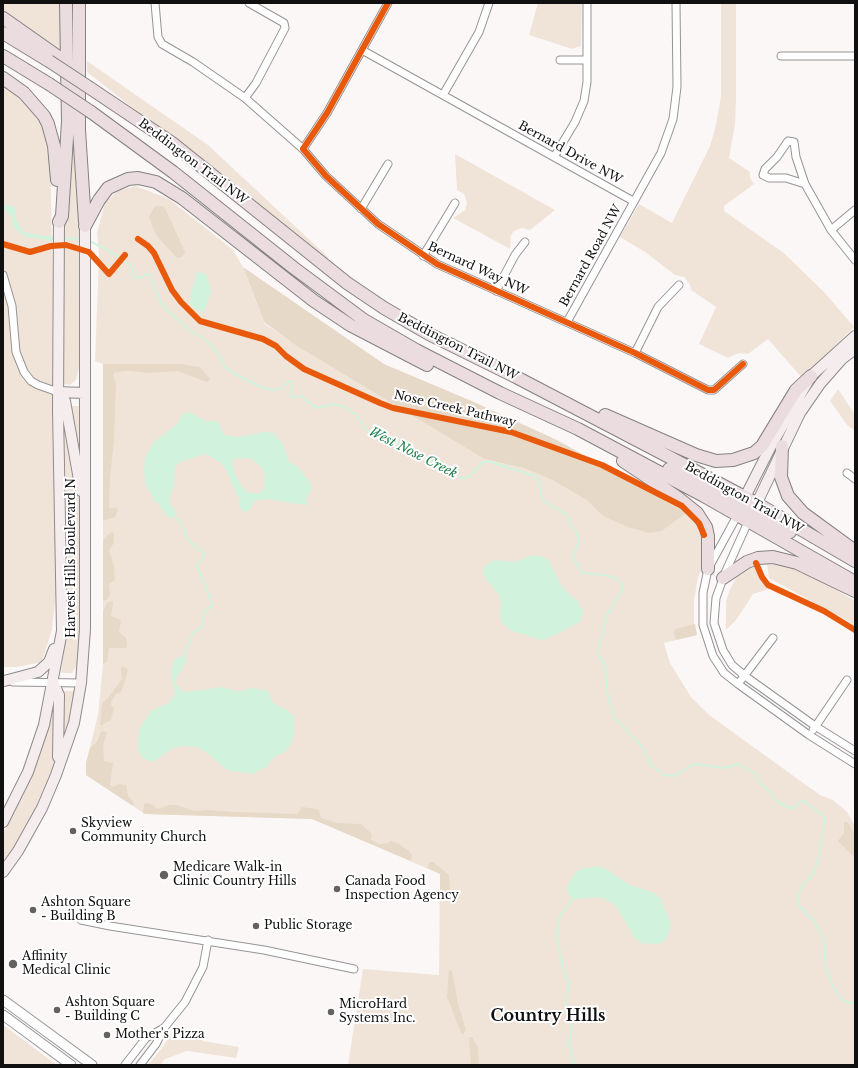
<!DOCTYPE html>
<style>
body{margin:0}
#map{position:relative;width:858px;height:1068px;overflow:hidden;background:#fcf7f7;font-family:"Libre Baskerville",serif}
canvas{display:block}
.frame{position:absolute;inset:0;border:4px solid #101010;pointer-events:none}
</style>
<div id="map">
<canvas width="858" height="1068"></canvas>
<div class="frame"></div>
</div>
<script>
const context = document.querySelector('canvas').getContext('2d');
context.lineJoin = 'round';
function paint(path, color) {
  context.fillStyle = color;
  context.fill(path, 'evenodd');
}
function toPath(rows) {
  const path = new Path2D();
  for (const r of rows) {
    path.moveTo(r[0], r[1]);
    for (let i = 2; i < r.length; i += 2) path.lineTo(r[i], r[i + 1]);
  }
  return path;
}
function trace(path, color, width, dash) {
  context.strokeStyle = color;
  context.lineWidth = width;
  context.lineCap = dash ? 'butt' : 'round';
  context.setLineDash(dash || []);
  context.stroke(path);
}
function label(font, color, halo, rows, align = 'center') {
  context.font = font + ' "Libre Baskerville",serif';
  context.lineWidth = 4;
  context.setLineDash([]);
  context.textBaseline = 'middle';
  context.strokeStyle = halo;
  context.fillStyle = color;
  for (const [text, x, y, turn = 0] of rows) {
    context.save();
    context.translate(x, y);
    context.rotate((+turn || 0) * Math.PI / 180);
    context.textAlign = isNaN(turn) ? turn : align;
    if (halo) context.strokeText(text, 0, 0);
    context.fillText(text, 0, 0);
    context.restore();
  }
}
const green = toPath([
 [3,3,62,3,61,53,38,35,3,13],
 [538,3,582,3,581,46,572,49,529,35],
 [721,3,736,3,736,101,735,124,729,158,750,172,750,178,754,184,724,206,724,211,784,253,825,293,854,327,802,378,768,339,748,354,739,353,728,358,699,344,716,307,691,290,690,285,684,277,675,275,645,252,620,237,639,204,672,223,710,146,715,129,721,97],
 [87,61,208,145,328,257,327,260,87,72],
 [3,84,21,95,41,118,50,153,53,282,52,410,56,492,57,583,52,629,42,662,17,667,3,667],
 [75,115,82,200,81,359,76,380,70,385,64,384,64,208],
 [455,154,555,210,530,230,522,228,514,231,511,235,510,249,453,218,465,210,467,203,464,194,457,190],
 [136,186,169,199,233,250,243,267,264,323,295,345,484,459,523,468,550,479,588,500,603,516,662,531,687,513,692,517,703,537,705,560,698,578,694,600,694,622,697,635,664,643,670,663,691,697,709,715,820,795,833,800,847,812,855,826,855,1065,348,1065,363,969,439,975,440,874,312,819,145,814,86,775,86,763,98,715,103,664,103,364,95,361,99,255,97,233,105,203,117,191],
 [838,389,855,415,855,431,848,426,830,401],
 [69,406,81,406,80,462],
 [64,422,66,422,82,517,82,640,77,665,72,673,61,673,69,610],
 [767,564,788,566,823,582,855,601,855,625,769,578],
 [756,567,759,576,769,589,753,594,737,619,726,630,726,601,730,589,737,577,751,568],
 [63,691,75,691,69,724,64,739],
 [54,709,56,757,54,770,46,792,3,868,3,833,25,791,38,761],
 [3,1025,57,1065,3,1065],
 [177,1025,203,1041,239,1047,236,1058,187,1051,165,1059,160,1065,148,1065,162,1048]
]);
const forest = toPath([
 [155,206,164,206,185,252,182,257,177,258,156,235,149,217],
 [243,267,384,364,474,402,557,440,687,513,662,531,649,533,628,527,603,516,587,500,550,479,523,468,484,459,295,345,264,322],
 [103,364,180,364,200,367,210,379,207,382,178,371,149,373,129,371,116,372,113,374,116,385,114,440,110,478,109,508,116,508,118,510,115,517,103,521],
 [111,532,114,533,114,543,109,550,114,566,115,580,109,584,110,593,108,599,103,601,103,540],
 [112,601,113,604,111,616,121,620,119,632,126,638,127,645,126,648,109,648,107,662,103,664,103,611,107,603],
 [695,624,697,635,676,640,674,634,675,629],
 [123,666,128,670,124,684,120,693,116,694,111,702,111,705,114,708,111,720,102,725,100,725,102,703,108,698,122,679,121,668],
 [101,731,107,732,103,746,104,761,113,763,110,785,113,787,120,784,126,785,128,796,134,803,133,806,86,775,86,763,90,748,97,742],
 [147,803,153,805,157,809,169,805,177,805,194,811,207,810,234,812,297,814,302,807,316,809,319,810,321,818,337,823,361,824,372,834,371,840,380,844,388,843,391,841,399,844,409,851,412,855,411,861,312,819,145,814,143,813,144,804],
 [844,822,847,822,849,824,855,836,855,858,838,841,844,833],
 [430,862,433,862,449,875,450,890,447,895,440,900,440,874,427,868],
 [449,969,452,971,458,1004,466,1030,462,1035,447,997],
 [469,1037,472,1037,478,1048,479,1065,471,1065]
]);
const water = toPath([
 [3,204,18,208,15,209,15,217,23,232,38,235,67,238,71,236,71,240,48,241,43,239,26,237,14,228,11,216,3,208],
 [197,271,207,275,211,292,203,314,189,304],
 [190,412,205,421,216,421,219,423,222,432,227,436,239,437,265,432,274,433,282,443,289,462,298,467,311,484,312,488,306,500,308,504,305,505,268,499,254,501,249,511,243,511,239,506,239,499,226,470,221,463,206,454,179,462,175,467,174,483,169,502,177,514,172,518,168,517,156,501,152,501,154,498,146,486,144,471,145,458,153,443,177,424,183,414],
 [236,458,252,459,263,469,265,476,264,489,260,493,249,493,244,489,235,475,233,467,233,460],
 [533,555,546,558,551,565,562,587,578,602,583,612,580,622,549,638,542,640,512,631,502,623,500,617,501,601,499,595,485,578,483,572,484,567,494,560,516,562],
 [182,656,186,658,186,662,177,676,176,683,181,691,187,692,223,687,239,692,251,688,268,691,273,703,288,711,294,717,294,735,290,746,283,753,274,757,266,767,252,774,227,770,207,753,197,747,183,746,173,748,153,762,142,758,138,749,138,738,140,728,151,711,169,703,175,694,171,674,174,660],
 [597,866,606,869,628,884,654,893,660,898,670,921,670,929,665,941,657,944,641,943,634,937,616,906,607,900,597,897,576,899,570,897,567,888,574,874,580,869]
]);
const stream = toPath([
 [69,238,81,239],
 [89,241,106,249,130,265,135,278,143,277,146,274,150,274,161,303,168,311,190,331,206,340,218,353,225,367,235,374,261,387,272,390,279,389,290,381,293,383,290,394,292,397,302,396,311,405,318,408,333,404,343,406,356,415,367,430,376,436,409,448,461,478,466,478,471,475,483,462,491,462,535,476,540,481,541,495,545,502,566,514,571,525,577,533,579,543,572,556,581,571,583,573,605,575,618,579,621,583,623,587,621,592,605,619,603,635,598,648,599,654,605,667,607,693,615,718,643,748,651,765,663,774,670,776,676,775,694,764,726,768,738,764,756,774,760,783,771,793,779,803,792,809,800,802,804,801,825,817,819,856,813,874,801,888,797,899,798,905,814,921,824,939,826,968,833,987,842,1000,849,1003,855,1003],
 [175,517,182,524,187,539,205,554,197,566,212,603,211,606,204,612,203,627,193,633,184,657],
 [574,1065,569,1043,572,1026,566,1002,569,982,562,967,558,941,556,938,560,915,574,898]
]);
const minor = toPath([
 [155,3,158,37,162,44,193,62,245,98,256,83,285,28,284,23,249,3],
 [388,3,327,113,303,149,326,176,378,224,437,264,635,353,708,390,714,390,743,364],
 [362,50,633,201],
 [781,56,855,56],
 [560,60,587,60],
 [443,95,479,32,489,3],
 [245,98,303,149],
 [554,157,575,122,584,101,587,82,587,3],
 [805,184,786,178,769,178,763,175,765,169,777,157,788,141,794,142,796,157,805,184,831,230,855,260],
 [361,209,388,164],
 [831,230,855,210],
 [423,256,455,203],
 [3,275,12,306,16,352,24,372,31,381,38,385,58,392],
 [496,291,515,255,525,242],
 [567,322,661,153,673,119,677,87,676,3],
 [635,353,658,307,679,285],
 [847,473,855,479],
 [737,516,708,569,703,593,703,625,713,656,724,673,738,684,809,735,855,764],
 [748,522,725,573,716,598,714,623,723,650,732,665,745,676,815,726,855,751],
 [13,682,81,683],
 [738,684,773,638],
 [813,730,847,680],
 [81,920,110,926,264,950,354,969],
 [125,1065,146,1038,164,1028],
 [140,1065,156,1044,164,1028,185,1002,203,967,208,940]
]);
const tertiary = toPath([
 [3,1000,92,1065],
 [3,1015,71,1065]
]);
const secondary = toPath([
 [58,392,65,401,81,491],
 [58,392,85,393],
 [742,503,771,446,811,376,855,336],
 [754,509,800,413,820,384,842,359,855,349],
 [4,681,38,672,49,662,54,649],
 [53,682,59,695,58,757],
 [3,822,28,772,44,725,62,631,58,410,59,222],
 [3,872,18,851,42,808,56,775,74,723,81,683,85,629,85,226]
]);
const primary = toPath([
 [79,3,79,130,85,222],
 [3,18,57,56],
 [3,33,49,61],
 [3,56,49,84],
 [3,78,24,93,44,116,48,124,54,146,57,180],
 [90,88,172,143,347,283,384,308,429,334,516,377,673,459,756,503,855,561],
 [91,112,173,172,294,268,364,320,416,350,500,393,578,429,704,496,855,582],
 [59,222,62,216,68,122,66,3],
 [85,226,99,200,108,188,128,179,138,178,156,182,182,198,314,301,350,325,427,365],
 [605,415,696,455,716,461,733,460,754,453,762,446,796,390,811,376],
 [782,446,781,477,788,496,803,513,855,551],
 [623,461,677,497,697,513,706,527,708,536,708,569],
 [669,469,744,505],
 [737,516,752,512,790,532],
 [723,578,747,562,758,558,773,557,797,563,855,591]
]);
const primaryBridge = toPath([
 [49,61,90,88],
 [49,84,91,112]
]);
const cycleway = toPath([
 [388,3,327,113,303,149,326,176,378,224,437,264,635,353,708,390,714,390,743,364],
 [138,239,148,246,154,253,172,290,181,302,200,321,263,339,276,346,286,356,304,369,380,403,393,408,511,432,602,465,682,506,699,523,704,535],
 [3,244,30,252,51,246,66,245,89,252,109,274,125,255],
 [756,563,762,577,768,585,824,611,855,630]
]);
const markers = [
 [73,831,4,"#636161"],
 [164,875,5,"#636161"],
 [337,889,4,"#636161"],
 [33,910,4,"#636161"],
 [256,926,4,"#636161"],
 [13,964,5,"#636161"],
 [57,1010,4,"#636161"],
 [331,1012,4,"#636161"],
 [107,1035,4,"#636161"]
];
const streetNames = [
 ["Bernard Drive NW",570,153,29],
 ["Beddington Trail NW",193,162,37],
 ["Bernard Road NW",591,256,-61],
 ["Bernard Way NW",478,269,25],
 ["Beddington Trail NW",458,347,27],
 ["Nose Creek Pathway",455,409,13],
 ["Beddington Trail NW",744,498,29],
 ["Harvest Hills Boulevard N",72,558,-90]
];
const poiNames = [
 ["Skyview",81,824],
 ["Community Church",81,838],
 ["Medicare Walk-in",173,868],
 ["Clinic Country Hills",173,882],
 ["Canada Food",345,882],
 ["Inspection Agency",345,896],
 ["Ashton Square",41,903],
 ["- Building B",41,917],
 ["Public Storage",264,926],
 ["Affinity",22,957],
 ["Medical Clinic",22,971],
 ["Ashton Square",65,1003],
 ["- Building C",65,1017],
 ["MicroHard",339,1005],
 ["Systems Inc.",339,1019],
 ["Mother's Pizza",115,1035]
];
const waterNames = [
 ["West Nose Creek",413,453,27]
];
const districtNames = [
 ["Country Hills",548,1016]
];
paint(green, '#f0e4d9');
paint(forest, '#e7d9c8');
paint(water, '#d1f3de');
trace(stream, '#d1f3de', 2);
trace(minor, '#969494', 9);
trace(tertiary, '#969494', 11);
trace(secondary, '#8d8b8b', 12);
trace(primary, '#848181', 14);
trace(minor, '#fffefe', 7);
trace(tertiary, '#fffefe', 9);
trace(secondary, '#f5eced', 10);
trace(primary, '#ebdddf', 12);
trace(primaryBridge, '#848181', 14, []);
trace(primaryBridge, '#ebdddf', 12);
trace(cycleway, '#e8590c', 6);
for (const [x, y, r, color] of markers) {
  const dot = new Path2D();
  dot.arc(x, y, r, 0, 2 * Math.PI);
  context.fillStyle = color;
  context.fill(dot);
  trace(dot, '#fff', 1.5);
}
label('12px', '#101010', '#fff', streetNames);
label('12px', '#101010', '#fff', poiNames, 'left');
label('italic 13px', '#228351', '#fff', waterNames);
label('bold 16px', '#101010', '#fff', districtNames);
</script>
